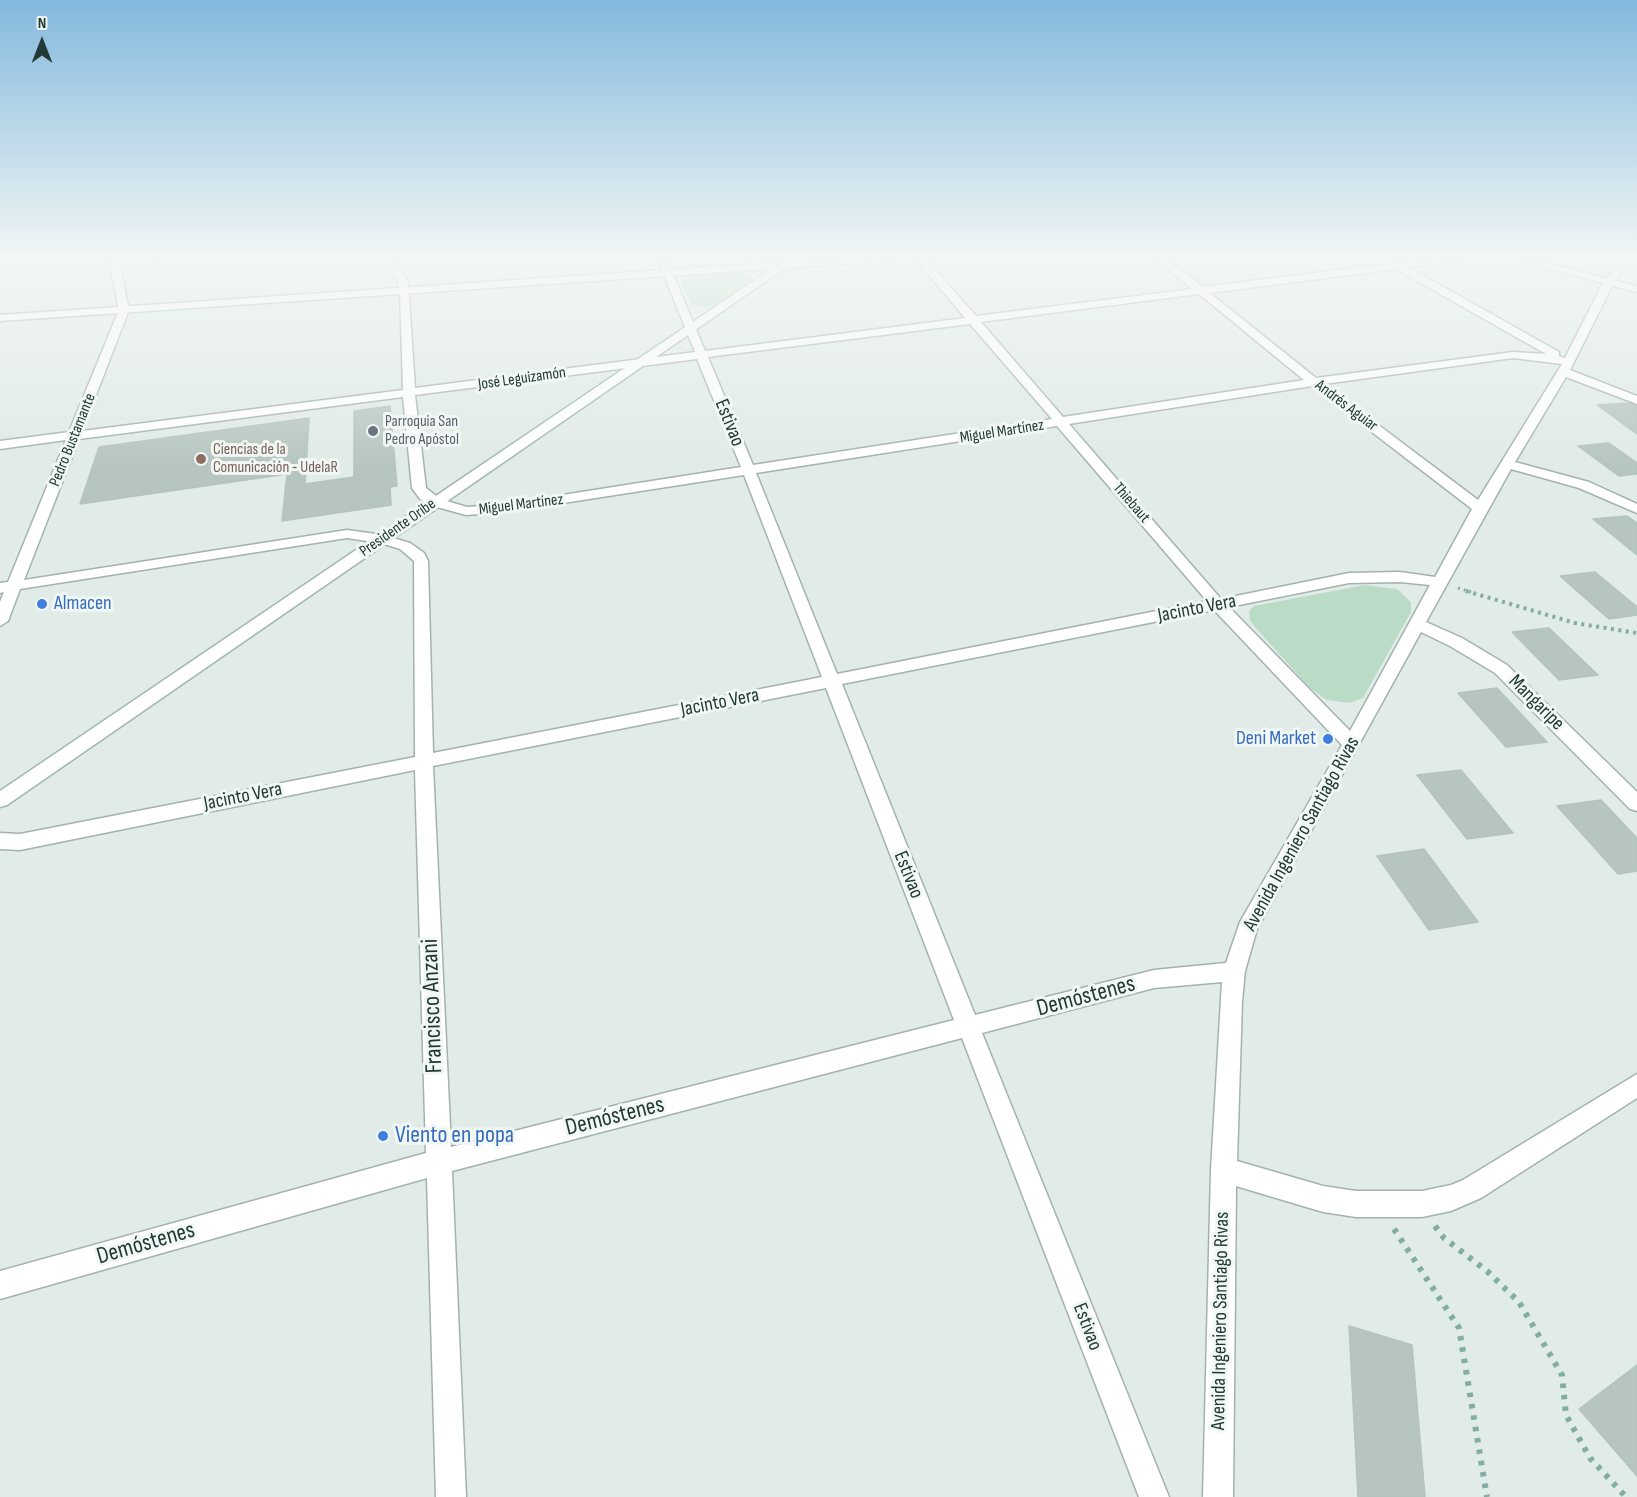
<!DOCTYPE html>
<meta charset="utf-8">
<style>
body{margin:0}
#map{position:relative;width:1637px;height:1497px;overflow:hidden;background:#e1ebe7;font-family:"Sofia Sans Condensed",sans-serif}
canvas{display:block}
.north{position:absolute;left:12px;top:12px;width:60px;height:60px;-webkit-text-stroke:4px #f1f7f4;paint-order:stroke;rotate:0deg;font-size:16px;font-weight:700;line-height:24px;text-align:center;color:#223a35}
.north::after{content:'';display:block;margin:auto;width:21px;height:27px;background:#223a35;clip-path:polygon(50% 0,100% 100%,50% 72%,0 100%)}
</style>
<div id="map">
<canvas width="1637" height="1497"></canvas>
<div class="north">N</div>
</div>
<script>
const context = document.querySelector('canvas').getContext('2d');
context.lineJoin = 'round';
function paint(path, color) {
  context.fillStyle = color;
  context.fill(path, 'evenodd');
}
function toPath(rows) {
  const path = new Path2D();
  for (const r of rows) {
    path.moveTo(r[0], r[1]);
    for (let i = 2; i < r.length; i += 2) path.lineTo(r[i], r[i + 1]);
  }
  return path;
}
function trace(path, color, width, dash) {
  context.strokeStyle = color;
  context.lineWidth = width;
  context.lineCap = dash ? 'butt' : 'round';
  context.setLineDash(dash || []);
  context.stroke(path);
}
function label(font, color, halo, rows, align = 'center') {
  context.font = font + ' "Sofia Sans Condensed",sans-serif';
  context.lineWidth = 6;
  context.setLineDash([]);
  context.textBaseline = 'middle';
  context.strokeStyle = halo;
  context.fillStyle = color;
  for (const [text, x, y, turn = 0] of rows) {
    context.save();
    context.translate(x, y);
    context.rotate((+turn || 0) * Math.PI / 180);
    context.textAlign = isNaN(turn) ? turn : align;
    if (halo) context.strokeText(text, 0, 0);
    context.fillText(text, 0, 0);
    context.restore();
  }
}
const green = toPath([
 [746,272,754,275,752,279,710,307,691,305,680,282,690,276],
 [1365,585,1397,589,1411,602,1411,612,1363,698,1350,703,1327,700,1310,688,1255,627,1250,620,1249,611,1254,606]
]);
const building = toPath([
 [1628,403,1637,406,1637,434,1597,405,1628,403],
 [390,406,397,486,390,487,391,505,282,521,287,474,80,504,99,447,309,418,305,484,354,477,354,411,390,406],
 [1609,443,1637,463,1637,474,1619,476,1578,446,1609,443],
 [1627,516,1637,523,1637,555,1593,519,1627,516],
 [1595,572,1637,607,1637,615,1609,619,1560,576,1595,572],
 [1549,628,1598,675,1559,680,1512,632,1549,628],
 [1497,688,1547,742,1506,747,1458,693,1497,688],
 [1461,770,1513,833,1467,839,1417,775,1461,770],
 [1601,800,1637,838,1637,871,1618,874,1557,806,1601,800],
 [1424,849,1478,922,1429,930,1377,856,1424,849],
 [1349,1326,1412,1345,1425,1497,1358,1497,1349,1326],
 [1637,1365,1637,1476,1579,1409,1637,1365]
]);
const pathFar2 = toPath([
 [1458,588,1471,592]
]);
const pathFar1 = toPath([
 [1466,591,1575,623,1637,633]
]);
const path = toPath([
 [1435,1226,1444,1238,1487,1271,1519,1302,1562,1375,1566,1415,1590,1458,1626,1497],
 [1394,1229,1459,1328,1487,1497]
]);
const street = toPath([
 [108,256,118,256,119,261,150,256,172,256,167,259,120,267,129,310,82,431,403,390,400,290,398,282,380,256,390,256,408,282,415,388,695,352,659,263,651,256,662,256,668,262,705,351,965,318,913,256,923,256,976,316,1192,289,1153,256,1164,256,1203,287,1449,256,1477,256,1472,259,1408,267,1559,352,1559,356,1565,358,1602,285,1613,270,1621,270,1622,272,1612,286,1570,370,1637,396,1637,404,1566,377,1515,462,1589,482,1637,504,1637,513,1579,488,1511,469,1426,622,1462,638,1507,665,1637,792,1637,811,1630,809,1495,673,1450,646,1421,632,1257,929,1245,971,1242,1001,1237,1161,1323,1186,1356,1191,1422,1191,1451,1185,1463,1180,1637,1074,1637,1098,1481,1198,1451,1211,1422,1217,1356,1217,1323,1212,1236,1186,1233,1497,1203,1497,1211,1170,1222,982,1154,988,982,1033,1169,1497,1139,1497,962,1038,452,1171,466,1497,436,1497,427,1178,0,1299,0,1271,426,1153,415,770,20,850,0,849,0,833,20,834,415,757,414,561,400,549,381,543,347,538,20,589,8,621,0,626,0,602,4,592,0,593,0,583,8,582,66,440,0,449,0,441,69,432,119,310,108,256],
 [1396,269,1546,354,1513,352,1316,378,1210,293,1396,269],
 [1199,294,1304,380,1063,417,981,322,1199,294],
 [970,324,1052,419,753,465,708,357,970,324],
 [1513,358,1562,364,1478,500,1324,384,1513,358],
 [697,359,741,467,505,504,467,507,440,499,426,488,415,395,697,359],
 [1312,386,1472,509,1435,577,1400,572,1349,573,1221,599,1069,424,1312,386],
 [403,397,412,488,420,499,430,505,466,515,505,512,744,475,822,677,433,753,428,561,424,553,410,543,383,535,347,530,24,580,79,439,403,397],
 [1057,426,1207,601,837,674,756,473,1057,426],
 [1400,582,1430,585,1350,731,1229,607,1349,583,1400,582],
 [1214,610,1342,745,1240,922,1226,963,1154,970,975,1015,842,684,1214,610],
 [826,688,954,1020,451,1147,433,766,826,688]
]);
const secondary = toPath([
 [790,256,801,256,795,261,873,256,921,256,916,259,785,268,7,805,0,807,0,791,771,269,0,321,0,315,780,262,790,256],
 [1502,256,1519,256,1637,286,1637,292,1502,256]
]);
const markers = [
 [373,431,6,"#6b7280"],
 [201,459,6,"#8d6e63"],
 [42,604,6,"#3f7fe0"],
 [1328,739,6,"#3f7fe0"],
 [383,1136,6,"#3f7fe0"]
];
const farStreetnames = [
 ["José Leguizamón",522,379,-8],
 ["Andrés Aguiar",1346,406,37],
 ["Miguel Martínez",1002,432,-9],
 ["Pedro Bustamante",73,440,-68],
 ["Thiebaut",1131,503,49],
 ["Miguel Martínez",521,505,-7],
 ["Presidente Oribe",398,528,-35]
];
const farWorshipnames = [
 ["Parroquia San",385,422],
 ["Pedro Apóstol",385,440]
];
const farEducationnames = [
 ["Ciencias de la",213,450],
 ["Comunicación - UdelaR",213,468]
];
const streetNames = [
 ["Estivao",729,423,68],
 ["Jacinto Vera",1197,609,-11],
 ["Jacinto Vera",720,703,-11],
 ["Mangaripe",1536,703,45],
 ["Jacinto Vera",243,797,-11],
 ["Avenida Ingeniero Santiago Rivas",1302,834,-61],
 ["Estivao",908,875,68],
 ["Avenida Ingeniero Santiago Rivas",1221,1321,-89],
 ["Estivao",1087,1327,69]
];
const shopNames = [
 ["Almacen",54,604],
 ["Deni Market",1316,739,"right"]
];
const nearStreetnames = [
 ["Demóstenes",1086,997,-15],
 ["Francisco Anzani",433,1006,-92],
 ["Demóstenes",615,1117,-14],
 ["Demóstenes",146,1244,-16]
];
const nearShopnames = [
 ["Viento en popa",395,1136]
];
paint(green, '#badbc5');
paint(building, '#b6c5c0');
trace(building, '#b3c4be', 1.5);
trace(street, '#a4b2ae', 3);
trace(secondary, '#a0b6af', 3);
trace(pathFar2, '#82ada2', 3, [2, 4]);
trace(pathFar1, '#82ada2', 4, [3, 4.5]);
trace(path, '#82ada2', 6, [4.5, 7]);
paint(street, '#fff');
paint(secondary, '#fff');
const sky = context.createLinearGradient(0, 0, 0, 466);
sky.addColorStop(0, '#83b9de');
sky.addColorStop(0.55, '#f2f6f4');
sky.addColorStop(1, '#f2f6f400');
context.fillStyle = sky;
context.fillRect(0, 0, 1637, 466);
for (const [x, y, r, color] of markers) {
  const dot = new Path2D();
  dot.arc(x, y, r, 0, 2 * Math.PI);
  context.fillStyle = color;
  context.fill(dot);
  trace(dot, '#f1f7f4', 2);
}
label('16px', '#223a35', '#f1f7f4', farStreetnames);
label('16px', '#5b616d', '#f1f7f4', farWorshipnames, 'left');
label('16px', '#785e54', '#f1f7f4', farEducationnames, 'left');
label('20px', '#223a35', '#f1f7f4', streetNames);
label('20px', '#366cbe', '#f1f7f4', shopNames, 'left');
label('24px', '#223a35', '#f1f7f4', nearStreetnames);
label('24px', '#366cbe', '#f1f7f4', nearShopnames, 'left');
</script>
